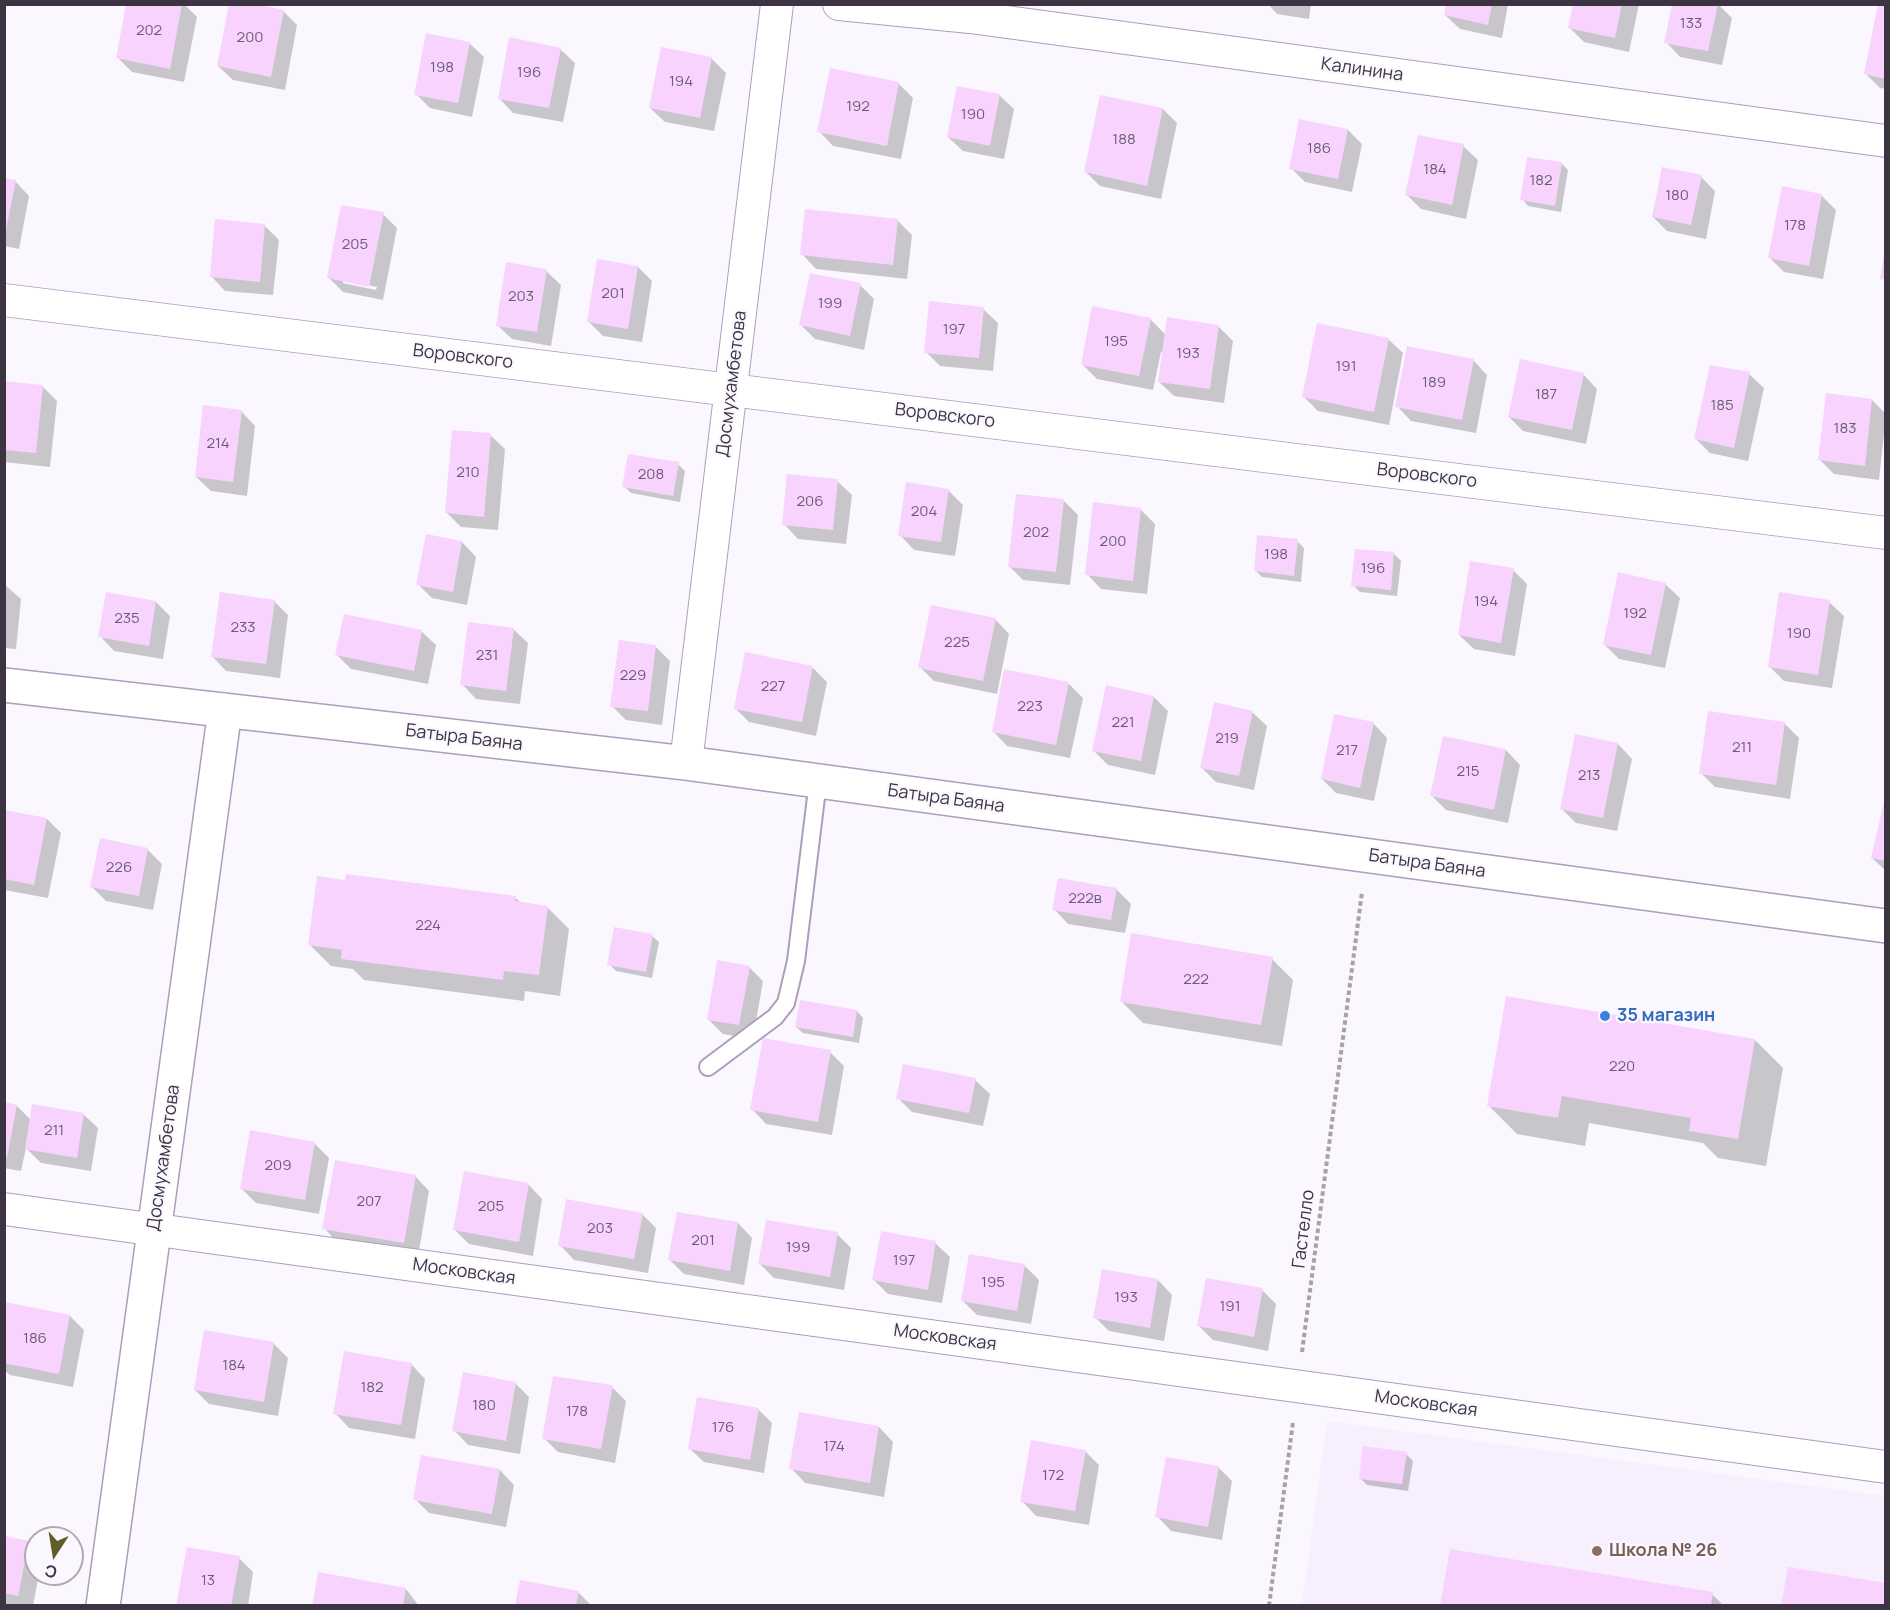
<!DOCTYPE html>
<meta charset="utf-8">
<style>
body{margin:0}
#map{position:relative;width:1890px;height:1610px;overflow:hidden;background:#fbf7fe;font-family:Manrope,sans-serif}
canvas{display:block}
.frame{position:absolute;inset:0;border:6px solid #3c3442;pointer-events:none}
.north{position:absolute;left:24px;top:1526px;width:60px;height:60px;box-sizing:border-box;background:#fbf7fe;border:2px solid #afa9b3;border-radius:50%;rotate:192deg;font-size:16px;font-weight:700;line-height:24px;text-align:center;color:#3c3442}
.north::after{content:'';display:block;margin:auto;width:21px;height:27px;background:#5f5d29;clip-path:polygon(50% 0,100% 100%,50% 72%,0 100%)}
</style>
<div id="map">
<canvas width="1890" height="1610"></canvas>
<div class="frame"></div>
<div class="north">С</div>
</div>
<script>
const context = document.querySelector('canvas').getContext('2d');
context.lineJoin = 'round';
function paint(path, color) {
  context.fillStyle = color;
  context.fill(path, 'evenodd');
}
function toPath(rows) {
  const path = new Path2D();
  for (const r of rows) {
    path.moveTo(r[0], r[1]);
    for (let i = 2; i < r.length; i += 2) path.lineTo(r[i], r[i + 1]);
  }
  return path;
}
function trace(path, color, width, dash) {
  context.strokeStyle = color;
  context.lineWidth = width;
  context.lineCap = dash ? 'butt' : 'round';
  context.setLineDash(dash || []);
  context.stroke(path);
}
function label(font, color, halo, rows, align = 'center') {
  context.font = font + ' Manrope,sans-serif';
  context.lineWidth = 4.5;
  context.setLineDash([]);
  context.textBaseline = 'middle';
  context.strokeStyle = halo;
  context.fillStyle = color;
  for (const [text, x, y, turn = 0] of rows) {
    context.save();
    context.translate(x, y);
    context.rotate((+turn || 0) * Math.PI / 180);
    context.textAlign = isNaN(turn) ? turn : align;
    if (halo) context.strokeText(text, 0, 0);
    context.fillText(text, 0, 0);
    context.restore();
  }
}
const built = toPath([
 [1327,1421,1885,1496,1885,1605,1302,1606]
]);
const shadow = toPath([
 [128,4,184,4,197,17,184,82,132,72,118,58],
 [1268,4,1311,4,1309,19,1277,14],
 [1447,4,1508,4,1502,38,1460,29,1445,15],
 [1575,4,1639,4,1629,52,1584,42,1570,28],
 [1674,4,1718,4,1732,18,1722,65,1680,57,1666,42],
 [1886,4,1886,89,1880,88,1866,74],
 [283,11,297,25,285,90,233,80,218,66],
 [469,43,484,57,472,117,430,108,416,94],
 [560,49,575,63,563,122,513,113,499,98],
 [711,58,726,73,714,131,665,122,650,108],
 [899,84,913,98,901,159,833,146,819,131],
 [999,95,1014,109,1004,159,963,151,948,137],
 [1163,109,1177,123,1161,199,1100,186,1086,172],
 [1348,130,1362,144,1352,192,1305,182,1291,168],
 [1463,146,1478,160,1466,219,1421,209,1407,195],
 [1561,163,1568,170,1561,212,1528,206,1522,199],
 [1701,177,1715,191,1706,239,1667,231,1653,217],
 [4,179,15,181,29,196,19,249,4,246],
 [1783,188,1822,196,1836,210,1823,279,1784,272,1770,258],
 [383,214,397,228,383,300,343,292,329,278],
 [343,280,377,287,376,290,343,283],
 [898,221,912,235,907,279,816,269,802,254],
 [265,226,279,240,273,295,225,291,211,276],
 [638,267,652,281,642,342,603,336,589,322],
 [546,271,561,285,551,346,512,339,497,325],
 [860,285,874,299,864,350,815,339,801,325],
 [983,309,998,323,993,371,940,366,926,352],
 [1150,319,1166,335,1218,326,1233,341,1224,403,1174,396,1159,382,1163,352,1161,352,1153,390,1097,379,1083,365],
 [1388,339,1403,353,1389,425,1318,411,1304,397],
 [1473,360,1487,375,1476,433,1411,421,1397,406],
 [1583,374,1597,389,1586,444,1523,431,1509,417],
 [1749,374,1764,388,1748,461,1710,453,1696,439],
 [4,382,43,387,57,401,50,467,4,462],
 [1872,400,1886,414,1879,480,1834,474,1820,460],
 [241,411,255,426,247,496,211,491,196,477],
 [490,435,505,449,498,530,461,527,447,513],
 [678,464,685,471,680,502,631,493,624,486],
 [837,481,852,495,846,544,798,539,784,524],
 [948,490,963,505,955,556,914,550,900,535],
 [1064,501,1078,515,1070,585,1023,580,1009,566],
 [1141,510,1155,524,1147,594,1101,589,1087,574],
 [1297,541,1304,548,1301,582,1262,577,1255,570],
 [462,542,476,557,467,605,432,598,418,584],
 [1394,554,1401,561,1397,596,1360,592,1353,585],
 [1513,570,1527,584,1515,656,1474,649,1459,635],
 [4,584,21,599,16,649,4,648],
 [1665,584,1680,598,1665,668,1619,659,1605,645],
 [274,601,288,615,280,678,226,671,212,656],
 [156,602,170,616,163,659,114,651,100,636],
 [1829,602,1844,616,1832,688,1784,681,1769,666],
 [995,619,1009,634,997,694,934,681,920,667],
 [513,629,528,643,520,704,476,699,462,684],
 [421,631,436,645,428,684,351,669,337,655],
 [655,646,670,661,662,725,626,720,612,706],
 [813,668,827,682,816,736,749,722,735,708],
 [1069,684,1083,698,1070,758,1007,746,993,731],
 [1154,697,1168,711,1155,775,1108,765,1094,751],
 [1252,712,1267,726,1254,790,1216,782,1202,768],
 [1373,723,1387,738,1374,801,1336,793,1322,779],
 [1784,723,1799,738,1790,799,1715,787,1701,773],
 [1618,744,1632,759,1617,831,1576,823,1561,808],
 [1506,750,1520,765,1508,823,1446,810,1432,796],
 [1886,795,1886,871,1872,858],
 [4,811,47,819,61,833,48,898,4,890],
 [147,849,162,864,153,910,106,901,92,887],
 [346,881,515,897,522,904,547,907,569,929,560,996,525,991,524,1001,364,980,353,969,331,966,310,945],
 [1116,889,1131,904,1125,933,1068,924,1054,909],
 [652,936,659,942,652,978,616,971,609,964],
 [1272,959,1293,980,1282,1046,1143,1023,1121,1001],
 [749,967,763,981,753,1039,723,1034,708,1019],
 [857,1011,863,1018,859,1043,803,1033,796,1027],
 [1755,1040,1783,1068,1766,1166,1718,1158,1703,1143,1589,1123,1585,1146,1517,1134,1489,1106],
 [830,1052,844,1066,832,1135,766,1124,752,1109],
 [975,1080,990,1094,983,1126,912,1112,898,1098],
 [4,1104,17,1106,31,1120,83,1114,98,1128,91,1171,41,1163,26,1148,21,1171,4,1168],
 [315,1144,329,1158,319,1214,256,1203,241,1188],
 [415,1176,429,1191,418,1257,338,1243,324,1228],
 [528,1184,542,1199,533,1256,469,1244,455,1230],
 [642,1214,656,1228,648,1273,574,1260,560,1245],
 [738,1223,752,1238,744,1285,684,1274,670,1260],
 [837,1234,851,1248,844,1290,774,1278,760,1264],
 [935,1243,950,1257,942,1303,888,1294,874,1280],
 [1025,1266,1039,1280,1031,1324,977,1315,962,1300],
 [1158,1280,1172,1295,1164,1341,1109,1331,1095,1317],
 [1262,1290,1276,1304,1268,1351,1213,1340,1199,1326],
 [6,1304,70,1316,84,1330,73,1387,10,1375,4,1370],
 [273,1343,288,1358,278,1416,209,1404,195,1390],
 [411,1364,425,1379,415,1439,349,1428,335,1413],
 [515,1383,529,1397,520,1454,468,1445,454,1430],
 [612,1387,626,1401,615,1463,558,1452,544,1438],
 [758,1409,772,1423,764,1473,704,1462,689,1448],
 [879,1427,893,1442,884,1497,805,1483,791,1468],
 [1085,1451,1099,1465,1089,1525,1036,1516,1022,1501],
 [1406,1454,1413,1461,1408,1491,1367,1485,1360,1478],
 [1218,1467,1232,1481,1222,1540,1171,1531,1157,1516],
 [500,1470,514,1485,506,1527,429,1513,415,1499],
 [4,1537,28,1542,36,1550,36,1574,39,1574,33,1606,4,1604],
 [239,1558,253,1572,248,1606,178,1606],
 [406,1589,419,1606,314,1606],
 [578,1592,592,1606,516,1606],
 [1712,1594,1724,1606,1442,1606]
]);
const building = toPath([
 [126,4,182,4,170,69,116,58],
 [229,4,257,4,284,10,271,77,217,66],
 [1446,4,1492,4,1488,25,1444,15],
 [1573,4,1622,4,1615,38,1568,28],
 [1672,4,1718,4,1708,51,1664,43],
 [1878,4,1886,4,1886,79,1864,74],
 [426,33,470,42,458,103,414,95],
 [509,37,561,48,549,108,498,99],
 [661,47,712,57,700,118,649,108],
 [830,68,899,82,887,146,817,132],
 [957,86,1000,94,990,146,947,137],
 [1100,95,1163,108,1147,186,1084,172],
 [1299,119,1348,129,1338,179,1289,169],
 [1418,135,1464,144,1452,205,1405,195],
 [1527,157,1562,162,1555,206,1520,200],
 [1662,167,1702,175,1691,225,1652,217],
 [4,178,16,180,6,230,4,230],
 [1782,186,1822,194,1809,266,1768,258],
 [341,205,384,212,369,287,327,278],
 [805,209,898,219,893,265,800,255],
 [215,219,265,224,260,282,210,277],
 [1884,254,1886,254,1886,280,1880,279],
 [597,259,638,266,628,329,587,322],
 [506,262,547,269,537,332,496,326],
 [810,273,861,283,850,336,799,325],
 [929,301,984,307,979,358,924,353],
 [1092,306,1151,318,1139,376,1081,365],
 [1167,317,1219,325,1210,389,1158,382],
 [1317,323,1389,338,1374,412,1302,397],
 [1407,346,1474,359,1462,420,1395,407],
 [1520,359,1584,373,1572,430,1508,417],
 [1710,365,1750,372,1734,448,1694,439],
 [4,381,43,385,36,453,4,450],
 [1826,393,1872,399,1865,466,1818,460],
 [203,405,242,410,233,482,195,477],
 [452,430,491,433,484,517,445,513],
 [628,454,679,462,673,496,622,487],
 [787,474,838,479,833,530,782,525],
 [906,482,949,489,941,542,898,536],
 [1016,494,1064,499,1056,572,1008,567],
 [1093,502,1141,508,1133,581,1085,575],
 [426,534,462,541,453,592,416,585],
 [1257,535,1298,539,1294,576,1254,571],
 [1355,549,1394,552,1391,590,1351,586],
 [1470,561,1514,568,1501,643,1458,635],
 [1618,572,1666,583,1651,655,1603,645],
 [106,592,156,601,149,646,98,637],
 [220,592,275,600,266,664,211,657],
 [1779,592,1830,600,1818,675,1768,667],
 [931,605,996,618,983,681,918,668],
 [344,614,422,630,414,671,335,655],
 [468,622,514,628,506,691,460,685],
 [619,640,656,645,648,711,610,707],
 [745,652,813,666,802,722,734,709],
 [1004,669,1069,682,1056,745,992,732],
 [1106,685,1154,696,1141,761,1092,751],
 [1214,702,1253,711,1239,776,1200,768],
 [1708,711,1785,722,1776,785,1699,774],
 [1334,714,1374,722,1360,788,1321,779],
 [1575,734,1618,743,1603,818,1560,809],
 [1443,736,1506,749,1494,810,1430,796],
 [1886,793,1886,861,1871,858],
 [4,810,47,818,34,885,4,879],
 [100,838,148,848,139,896,90,887],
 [346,874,516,896,515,901,548,906,539,975,504,971,503,980,341,959,342,950,308,945,317,876,345,880],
 [1058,878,1117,888,1111,920,1052,910],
 [614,927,653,934,646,972,607,965],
 [1131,933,1273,957,1261,1025,1120,1002],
 [717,960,750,966,739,1025,707,1020],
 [1506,996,1755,1039,1738,1139,1689,1131,1691,1118,1562,1096,1558,1118,1487,1106],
 [800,1000,857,1010,853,1037,795,1027],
 [763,1038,831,1050,818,1122,750,1110],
 [903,1064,976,1078,969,1113,896,1099],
 [4,1102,17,1105,7,1158,4,1157],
 [32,1104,84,1113,77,1158,25,1149],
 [250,1130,315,1142,305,1200,240,1189],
 [335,1160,416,1175,404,1243,322,1229],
 [464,1171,529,1183,519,1242,453,1230],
 [566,1199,643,1213,634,1259,558,1246],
 [677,1212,738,1222,730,1271,668,1260],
 [766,1220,838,1232,830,1277,758,1264],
 [881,1231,936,1241,928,1290,872,1280],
 [969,1254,1025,1264,1017,1311,961,1301],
 [1102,1269,1158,1279,1150,1328,1093,1318],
 [1206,1278,1263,1288,1254,1337,1197,1326],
 [5,1302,70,1315,59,1374,4,1363],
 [204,1330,274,1342,264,1402,194,1390],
 [344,1351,412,1363,401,1425,333,1414],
 [463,1372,516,1382,506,1441,452,1431],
 [553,1376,613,1385,601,1449,542,1439],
 [697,1397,759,1408,750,1460,688,1449],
 [799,1412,879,1426,870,1483,789,1469],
 [1031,1440,1086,1450,1075,1511,1020,1502],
 [1363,1446,1407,1452,1402,1484,1359,1479],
 [421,1455,500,1469,492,1514,413,1500],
 [1166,1457,1219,1466,1208,1527,1155,1517],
 [4,1536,29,1541,18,1596,4,1593],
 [187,1547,240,1556,231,1606,176,1606],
 [1450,1549,1713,1592,1711,1606,1440,1606],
 [1788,1567,1886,1583,1886,1606,1781,1606],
 [318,1572,406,1588,403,1606,312,1606],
 [520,1580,579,1591,576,1606,515,1606]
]);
const path = toPath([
 [1302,1352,1362,892],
 [1269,1606,1293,1422]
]);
const lane = toPath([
 [708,1067,775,1017,786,1003,796,961,818,781]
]);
const street = toPath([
 [839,4,970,17,1886,141],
 [4,300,1886,533],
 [686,763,777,4],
 [4,1209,1886,1467]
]);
const secondary = toPath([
 [4,685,686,763,1886,926],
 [103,1606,225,710]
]);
const markers = [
 [1605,1016,6,"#3f7fe0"],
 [1597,1551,6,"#8d6e63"]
];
const numberNames = [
 ["133",1691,24],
 ["202",149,31],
 ["200",250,38],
 ["198",442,68],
 ["196",529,73],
 ["194",681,82],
 ["192",858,107],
 ["190",973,115],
 ["188",1124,140],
 ["186",1319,149],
 ["184",1435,170],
 ["182",1541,181],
 ["180",1677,196],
 ["178",1795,226],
 ["205",355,245],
 ["201",613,294],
 ["203",521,297],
 ["199",830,304],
 ["197",954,330],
 ["195",1116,342],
 ["193",1188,354],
 ["191",1346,367],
 ["189",1434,383],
 ["187",1546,395],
 ["185",1722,406],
 ["183",1845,429],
 ["214",218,444],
 ["210",468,473],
 ["208",651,475],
 ["206",810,502],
 ["204",924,512],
 ["202",1036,533],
 ["200",1113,542],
 ["198",1276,555],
 ["196",1373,569],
 ["194",1486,602],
 ["192",1635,614],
 ["235",127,619],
 ["233",243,628],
 ["190",1799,634],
 ["225",957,643],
 ["231",487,656],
 ["229",633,676],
 ["227",773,687],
 ["223",1030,707],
 ["221",1123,723],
 ["219",1227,739],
 ["211",1742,748],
 ["217",1347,751],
 ["215",1468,772],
 ["213",1589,776],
 ["226",119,868],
 ["222в",1085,899],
 ["224",428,926],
 ["222",1196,980],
 ["220",1622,1067],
 ["211",54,1131],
 ["209",278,1166],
 ["207",369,1202],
 ["205",491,1207],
 ["203",600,1229],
 ["201",703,1241],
 ["199",798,1248],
 ["197",904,1261],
 ["195",993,1283],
 ["193",1126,1298],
 ["191",1230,1307],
 ["186",35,1339],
 ["184",234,1366],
 ["182",372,1388],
 ["180",484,1406],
 ["178",577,1412],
 ["176",723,1428],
 ["174",834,1447],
 ["172",1053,1476],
 ["13",208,1581]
];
const streetNames = [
 ["Калинина",1362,70,8],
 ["Воровского",463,357,7],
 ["Досмухамбетова",732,384,-83],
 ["Воровского",945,416,7],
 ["Воровского",1427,476,7],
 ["Батыра Баяна",464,738,7],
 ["Батыра Баяна",946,799,8],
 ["Батыра Баяна",1427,864,8],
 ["Досмухамбетова",164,1158,-82],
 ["Гастелло",1304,1229,-83],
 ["Московская",464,1272,8],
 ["Московская",945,1338,8],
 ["Московская",1426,1404,8]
];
const shopNames = [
 ["35 магазин",1617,1016]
];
const educationNames = [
 ["Школа № 26",1609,1551]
];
paint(built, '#f7eefe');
paint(shadow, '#0003');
paint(building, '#f8d3fe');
trace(lane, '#ae9dbc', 20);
trace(street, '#ae9dbc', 34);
trace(secondary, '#ae9dbc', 36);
trace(path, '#a7a1ab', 4, [4.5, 3]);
trace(lane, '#fff', 16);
trace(street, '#fff', 32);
trace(secondary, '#fff', 33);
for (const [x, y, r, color] of markers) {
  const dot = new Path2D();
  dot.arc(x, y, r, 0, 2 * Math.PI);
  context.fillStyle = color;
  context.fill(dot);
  trace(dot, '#fbf7fe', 2);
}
label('15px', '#6b5c71', null, numberNames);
label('18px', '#3c3442', '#fbf7fe', streetNames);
label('bold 18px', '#366cbe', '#fbf7fe', shopNames, 'left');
label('bold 18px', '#785e54', '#fbf7fe', educationNames, 'left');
</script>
